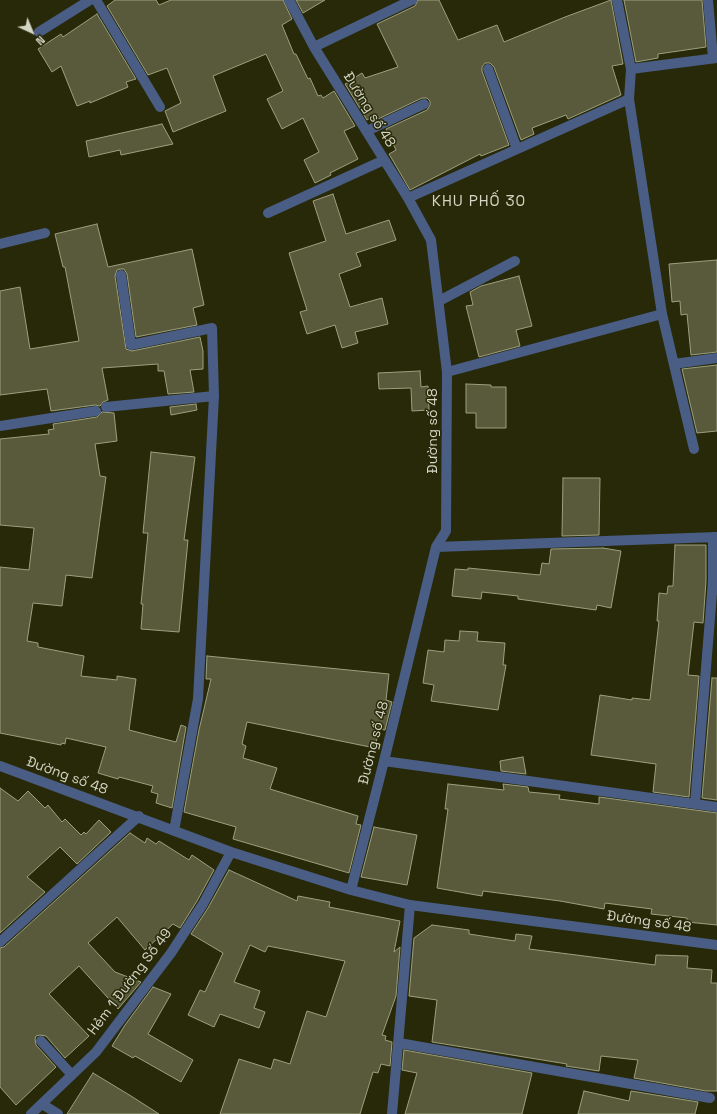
<!DOCTYPE html>
<meta charset="utf-8">
<style>
body{margin:0}
#map{position:relative;width:717px;height:1114px;overflow:hidden;background:#272909;font-family:"Space Grotesk",sans-serif}
canvas{display:block}
.north{position:absolute;left:12px;top:12px;width:40px;height:40px;-webkit-text-stroke:3px #272909;paint-order:stroke;rotate:136deg;font-size:11px;font-weight:700;line-height:16px;text-align:center;color:#d4d6c4}
.north::after{content:'';display:block;margin:auto;width:14px;height:18px;background:#d4d6c4;clip-path:polygon(50% 0,100% 100%,50% 72%,0 100%)}
</style>
<div id="map">
<canvas width="717" height="1114"></canvas>
<div class="north">N</div>
</div>
<script>
const context = document.querySelector('canvas').getContext('2d');
context.lineJoin = 'round';
function paint(path, color) {
  context.fillStyle = color;
  context.fill(path, 'evenodd');
}
function toPath(rows) {
  const path = new Path2D();
  for (const r of rows) {
    path.moveTo(r[0], r[1]);
    for (let i = 2; i < r.length; i += 2) path.lineTo(r[i], r[i + 1]);
  }
  return path;
}
function trace(path, color, width, dash) {
  context.strokeStyle = color;
  context.lineWidth = width;
  context.lineCap = dash ? 'butt' : 'round';
  context.setLineDash(dash || []);
  context.stroke(path);
}
function label(font, color, halo, rows, align = 'center') {
  context.font = font + ' "Space Grotesk",sans-serif';
  context.lineWidth = 3;
  context.setLineDash([]);
  context.textBaseline = 'middle';
  context.strokeStyle = halo;
  context.fillStyle = color;
  for (const [text, x, y, turn = 0] of rows) {
    context.save();
    context.translate(x, y);
    context.rotate((+turn || 0) * Math.PI / 180);
    context.textAlign = isNaN(turn) ? turn : align;
    if (halo) context.strokeText(text, 0, 0);
    context.fillText(text, 0, 0);
    context.restore();
  }
}
const building = toPath([
 [115,0,156,0,159,5,171,0,283,0,292,19,282,25,294,54,296,54,308,79,310,78,318,96,321,95,323,98,334,91,355,126,344,131,358,159,330,173,331,175,315,183,304,160,319,152,303,118,282,129,267,99,283,91,266,54,213,76,226,111,173,132,165,111,181,103,167,68,148,75,107,6,115,0],
 [296,0,325,0,303,13,296,0],
 [418,0,439,0,458,40,497,25,504,42,565,17,611,0,623,64,612,66,621,95,568,119,566,115,532,128,534,134,521,140,494,67,490,63,485,63,482,67,482,71,509,145,481,156,480,154,410,190,389,154,396,150,386,129,427,110,430,105,430,101,427,98,422,98,376,120,374,116,367,120,345,84,362,73,365,78,398,67,377,24,415,6,418,0],
 [624,0,702,0,706,47,658,54,658,58,636,62,624,0],
 [97,14,136,79,126,82,128,87,90,103,90,101,77,106,61,66,52,72,38,49,61,34,63,37,97,14],
 [162,124,173,144,121,155,120,150,89,157,86,141,162,124],
 [333,194,346,234,389,220,396,240,356,253,361,266,339,274,350,307,382,298,388,324,355,332,358,343,342,348,335,325,307,334,300,312,307,310,289,253,326,241,313,201,333,194],
 [97,224,108,267,192,249,204,305,193,308,197,325,136,337,127,274,124,269,120,269,117,270,115,276,126,349,132,351,200,337,203,351,203,369,190,370,194,392,168,394,164,371,158,371,158,364,102,368,108,400,103,402,100,406,95,405,51,411,47,389,0,395,0,291,20,287,30,349,79,341,65,267,63,267,55,234,97,224],
 [717,260,717,352,691,355,687,314,681,315,680,301,672,302,669,264,717,260],
 [519,276,532,326,516,330,520,346,479,357,466,306,473,305,470,292,481,286,519,276],
 [717,365,717,431,697,433,682,369,717,365],
 [420,371,421,387,428,386,429,410,412,411,411,388,379,389,378,373,420,371],
 [466,384,491,385,491,387,506,387,506,428,476,428,476,413,466,413,466,384],
 [196,404,197,410,171,415,170,407,196,404],
 [102,412,114,413,117,441,95,444,100,476,106,477,92,578,66,575,62,606,33,603,27,641,38,643,38,647,84,656,81,676,117,680,117,676,136,679,129,730,176,742,181,725,186,727,172,808,156,803,158,794,151,792,153,786,119,777,118,779,98,773,106,747,66,738,65,744,62,743,61,745,0,733,0,567,29,570,34,528,0,525,0,439,49,434,48,430,54,429,53,424,97,417,102,412],
 [151,452,195,457,184,540,188,540,179,632,141,629,143,604,141,604,148,533,143,533,151,452],
 [563,478,600,478,599,535,562,536,563,478],
 [675,545,706,545,706,581,703,623,694,622,688,675,699,676,689,797,653,792,656,764,591,755,600,695,632,700,632,698,650,700,659,621,657,621,659,593,667,594,668,586,673,586,675,545],
 [603,548,621,551,611,608,597,605,596,610,518,599,518,596,482,592,481,599,452,596,455,569,468,570,468,568,540,575,542,563,549,564,551,549,603,548],
 [460,631,478,632,477,641,505,643,503,665,506,665,498,710,431,701,434,685,423,683,428,650,444,652,445,640,459,641,460,631],
 [207,656,389,674,386,700,392,702,385,730,379,729,375,748,247,722,242,744,246,746,243,758,277,768,270,789,358,816,356,824,361,825,349,873,233,839,236,827,184,812,199,730,211,679,206,679,207,656],
 [712,678,717,678,717,800,702,798,712,678],
 [523,757,526,774,501,771,500,761,523,757],
 [448,784,504,790,503,784,528,787,529,792,560,795,559,799,599,804,599,797,717,813,717,925,687,922,687,918,651,914,652,909,605,903,604,909,560,901,483,891,482,896,437,888,448,809,445,809,448,784],
 [0,788,18,801,28,791,45,808,48,805,62,822,65,819,81,835,84,832,86,834,99,820,111,832,77,864,60,847,27,877,45,892,0,933,0,788],
 [374,827,417,835,407,885,361,877,374,827],
 [130,833,145,843,147,838,156,844,159,841,189,860,192,855,214,870,197,901,180,928,173,924,145,950,117,917,88,943,115,972,141,982,118,1009,79,966,49,994,89,1036,65,1058,46,1036,40,1035,36,1036,35,1039,36,1045,56,1067,16,1105,0,1087,0,948,4,947,130,833],
 [229,870,297,901,298,896,330,902,329,907,400,921,394,952,400,947,396,996,382,1035,386,1036,385,1040,392,1042,390,1066,381,1064,378,1073,373,1072,360,1114,220,1114,239,1059,271,1069,274,1059,290,1064,307,1011,326,1017,345,961,268,946,265,952,250,945,234,982,260,991,254,1008,265,1012,259,1028,220,1014,214,1027,188,1015,200,990,205,992,223,953,191,934,208,908,229,870],
 [432,925,469,930,469,934,515,941,516,934,532,936,529,949,655,965,656,955,688,956,687,968,712,970,711,983,717,983,717,1091,706,1091,634,1078,638,1060,601,1056,599,1071,566,1066,567,1064,432,1042,437,1000,409,996,414,938,432,925],
 [153,987,171,994,148,1034,193,1060,181,1082,135,1056,133,1058,112,1046,125,1025,153,987],
 [404,1050,532,1073,522,1114,405,1114,417,1073,402,1070,404,1050],
 [93,1073,131,1096,159,1114,67,1114,93,1073],
 [584,1091,629,1101,631,1091,698,1102,695,1114,578,1114,584,1091]
]);
const minor = toPath([
 [96,0,160,107],
 [289,0,314,47,408,198,431,240,447,372,446,531,436,547,384,761,351,890],
 [617,0,631,69,629,99,662,314,694,449],
 [708,0,713,58],
 [39,32,90,0],
 [314,47,412,0],
 [488,69,517,149],
 [631,69,717,58],
 [367,131,424,104],
 [408,198,629,99],
 [268,213,384,160],
 [0,244,45,233],
 [121,275,131,345,212,328,214,396,198,699,174,831],
 [439,301,515,261],
 [674,364,717,358],
 [447,372,662,314],
 [106,407,214,396],
 [0,426,96,411],
 [436,547,717,537],
 [384,761,717,807],
 [0,766,231,852,351,890,410,905,717,945],
 [695,804,713,581,713,537],
 [0,942,139,816],
 [41,1041,72,1075],
 [399,1043,710,1098],
 [42,1104,58,1114],
 [31,1114,96,1052,171,953,203,904,231,852],
 [392,1114,410,905]
]);
const streetNames = [
 ["Đường số 48",369,110,58],
 ["Đường số 48",433,431,-90],
 ["Đường số 48",374,743,-76],
 ["Đường số 48",67,776,20],
 ["Đường số 48",649,922,8],
 ["Hẻm 1 Đường Số 49",130,982,-53]
];
const neighbourhoodNames = [
 ["KHU PHỐ 30",479,202]
];
paint(building, '#585a3b');
trace(building, '#9da07e', 1);
trace(minor, '#4a5d84', 10);
label('14px', '#d4d6c4', '#272909', streetNames);
context.letterSpacing = '1px';
label('15px', '#d4d6c4', '#272909', neighbourhoodNames);
context.letterSpacing = '0px';
</script>
